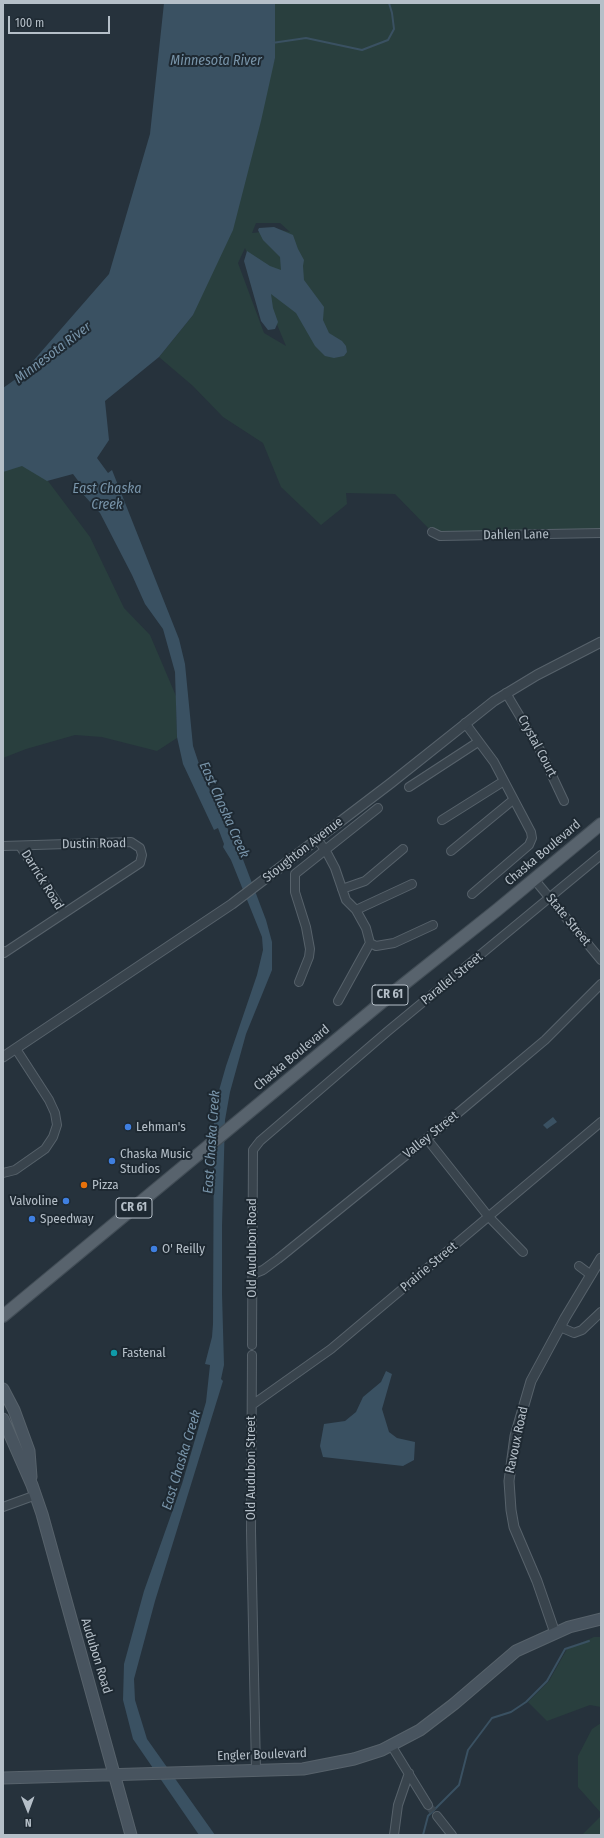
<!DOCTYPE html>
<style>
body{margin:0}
#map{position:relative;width:604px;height:1838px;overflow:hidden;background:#26323c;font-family:"Fira Sans Condensed",sans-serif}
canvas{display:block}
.frame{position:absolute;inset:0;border:4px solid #b5bfc8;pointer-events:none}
.north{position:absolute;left:8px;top:1790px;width:40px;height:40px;-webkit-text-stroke:3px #1e2932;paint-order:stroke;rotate:179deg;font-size:11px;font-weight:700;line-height:16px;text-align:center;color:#b5bfc8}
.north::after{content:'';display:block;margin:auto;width:14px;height:18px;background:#b5bfc8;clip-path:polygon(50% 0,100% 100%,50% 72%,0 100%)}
.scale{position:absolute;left:8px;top:16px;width:102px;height:18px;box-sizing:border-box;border:2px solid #b5bfc8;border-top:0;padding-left:5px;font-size:12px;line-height:14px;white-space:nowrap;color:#b5bfc8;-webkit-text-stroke:3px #1e2932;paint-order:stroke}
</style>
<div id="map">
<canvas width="604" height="1838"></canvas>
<div class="frame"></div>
<div class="north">N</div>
<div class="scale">100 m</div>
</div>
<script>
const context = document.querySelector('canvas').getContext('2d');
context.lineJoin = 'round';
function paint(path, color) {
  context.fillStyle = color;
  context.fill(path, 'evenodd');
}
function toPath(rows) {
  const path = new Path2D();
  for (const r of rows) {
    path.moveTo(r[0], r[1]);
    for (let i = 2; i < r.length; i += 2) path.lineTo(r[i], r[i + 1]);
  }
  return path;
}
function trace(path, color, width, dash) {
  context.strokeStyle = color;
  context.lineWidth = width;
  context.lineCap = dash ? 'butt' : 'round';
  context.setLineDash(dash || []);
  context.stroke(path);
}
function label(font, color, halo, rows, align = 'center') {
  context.font = font + ' "Fira Sans Condensed",sans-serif';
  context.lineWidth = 4;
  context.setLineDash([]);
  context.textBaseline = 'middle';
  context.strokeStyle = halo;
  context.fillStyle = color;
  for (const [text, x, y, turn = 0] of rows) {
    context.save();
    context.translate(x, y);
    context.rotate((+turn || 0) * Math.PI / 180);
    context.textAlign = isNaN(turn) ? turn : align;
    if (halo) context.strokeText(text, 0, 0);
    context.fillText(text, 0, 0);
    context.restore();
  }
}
const green = toPath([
 [275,3,601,3,601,532,432,532,395,494,346,493,347,504,321,525,281,487,263,443,223,417,193,386,159,357,193,315,275,58],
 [256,223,280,223,290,232,280,230,252,233],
 [245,248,286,346,264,333,238,263],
 [25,460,42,473,90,537,124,608,150,635,176,696,177,738,157,751,102,737,75,735,26,749,3,758,3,465],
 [594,1637,601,1637,601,1707,590,1705,547,1721,528,1702,549,1681,567,1649],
 [601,1723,601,1813,578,1787,578,1756,592,1729],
 [601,1816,601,1835,582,1835]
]);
const water = toPath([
 [164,3,275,3,275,58,261,121,233,230,193,315,159,357,105,401,109,440,97,458,108,473,112,470,179,639,185,664,193,746,200,767,213,798,229,824,226,825,232,839,236,841,266,920,272,942,272,970,246,1034,230,1092,225,1120,222,1226,222,1294,224,1365,221,1379,223,1381,155,1601,134,1679,135,1700,147,1739,215,1835,199,1835,133,1739,123,1700,124,1664,144,1591,182,1484,206,1402,210,1365,205,1364,212,1337,213,1324,214,1108,226,1066,257,975,263,950,262,937,231,860,223,847,224,844,218,828,214,830,183,764,177,737,175,672,163,629,145,604,132,575,100,513,82,493,85,490,73,474,47,481,22,466,3,472,3,388,20,376,109,274,150,134],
 [274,227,293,235,298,249,304,260,303,266,304,280,324,307,323,320,329,333,342,341,346,346,347,352,344,356,334,358,325,356,315,346,296,313,271,294,273,308,278,322,275,329,268,330,261,321,244,261,247,251,270,266,281,270,280,257,263,240,258,230,259,228],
 [553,1117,557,1122,547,1129,543,1125],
 [386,1371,392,1374,382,1409,389,1432,397,1438,415,1442,414,1460,403,1466,323,1457,320,1446,324,1424,345,1421,356,1412,363,1397,381,1382]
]);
const stream = toPath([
 [272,43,306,38,362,50,388,40,394,29,392,13,389,3],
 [423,1835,428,1816,459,1785,468,1750,492,1718,511,1712,526,1702,547,1681,565,1649,589,1641]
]);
const minorTunnel = toPath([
 [428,1805,437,1816]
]);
const minor = toPath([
 [432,532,440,536,601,533],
 [506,693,540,750,564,801],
 [465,723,494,762,531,832,532,838,529,845,472,894],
 [409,787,478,742],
 [442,820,504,781],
 [317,839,326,851,335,868,346,900,356,910,366,928,370,943,376,946,394,943,433,925],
 [3,846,131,842,140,848,142,855,140,863,134,867,4,953,3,951],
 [20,846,64,913],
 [451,851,513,800],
 [534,879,601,960],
 [342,889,365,881,403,849],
 [356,910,412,884],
 [299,982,309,957,310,949,306,927,295,892,295,874,378,808],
 [338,1001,370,943],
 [427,1139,488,1216,523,1252],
 [3,1173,15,1170,45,1149,53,1137,57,1125,55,1113,49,1100,16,1049],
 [579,1266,591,1275],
 [253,1274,263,1270,278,1259,452,1118,545,1040,601,984],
 [560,1327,574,1333,582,1330,601,1312],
 [252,1345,253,1150,260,1141,288,1117,388,1031,601,855],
 [252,1355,251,1531,256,1770],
 [252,1405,331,1349,601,1122],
 [3,1507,36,1495],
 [391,1745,428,1805],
 [437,1816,452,1835],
 [394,1835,398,1805,409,1773]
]);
const tertiary = toPath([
 [3,1057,232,904,391,783,494,701,537,675,601,642],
 [555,1633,537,1581,514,1527,511,1510,509,1481,515,1436,531,1381,565,1318,601,1258]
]);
const secondary = toPath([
 [3,1389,14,1410,29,1451,31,1477],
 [3,1419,32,1485,42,1514,131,1835],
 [3,1778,303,1769,354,1759,382,1750,420,1730,454,1704,516,1651,569,1627,601,1619]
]);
const primary = toPath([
 [3,1316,399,988,497,910,601,824]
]);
const markers = [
 [128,1127,4,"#3f7fe0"],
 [112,1161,4,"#3f7fe0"],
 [84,1185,4,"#e8710a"],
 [66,1201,4,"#3f7fe0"],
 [32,1219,4,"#3f7fe0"],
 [154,1249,4,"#3f7fe0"],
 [114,1353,4,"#0f9aa8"]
];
const shields = [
 [390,995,36],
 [134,1208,36]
];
const shieldNames = [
 ["CR 61",390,995],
 ["CR 61",134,1208]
];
const streetNames = [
 ["Dahlen Lane",516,535,-1],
 ["Crystal Court",537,746,62],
 ["Dustin Road",94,844,-1],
 ["Stoughton Avenue",303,850,-38],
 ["Chaska Boulevard",543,853,-40],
 ["Darrick Road",42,880,58],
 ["State Street",568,920,51],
 ["Parallel Street",452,979,-39],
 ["Chaska Boulevard",292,1058,-40],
 ["Valley Street",431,1135,-39],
 ["Old Audubon Road",252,1248,-90],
 ["Prairie Street",429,1267,-40],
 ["Ravoux Road",517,1440,-78],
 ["Old Audubon Street",251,1468,-90],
 ["Audubon Road",96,1656,73],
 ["Engler Boulevard",262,1755,-2]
];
const poiNames = [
 ["Lehman's",136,1127],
 ["Chaska Music",120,1154],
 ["Studios",120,1169],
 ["Pizza",92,1185],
 ["Valvoline",58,1201,"right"],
 ["Speedway",40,1219],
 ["O' Reilly",162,1249],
 ["Fastenal",122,1353]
];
const waterNames = [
 ["Minnesota River",216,61],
 ["Minnesota River",53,353,-37],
 ["East Chaska",107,489],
 ["Creek",107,505],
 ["East Chaska Creek",224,810,66],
 ["East Chaska Creek",212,1142,-86],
 ["East Chaska Creek",182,1460,-73]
];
paint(green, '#293f3e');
paint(water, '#3a5162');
trace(stream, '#3a5162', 2);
trace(minorTunnel, '#3b4751', 8, [8, 4]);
trace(minor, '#57626b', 10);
trace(tertiary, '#57626b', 11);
trace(secondary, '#57626b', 13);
trace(primary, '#424d56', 14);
trace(minor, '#39444d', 8);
trace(tertiary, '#39444d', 9);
trace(secondary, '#48545f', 11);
trace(primary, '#58636d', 12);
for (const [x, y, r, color] of markers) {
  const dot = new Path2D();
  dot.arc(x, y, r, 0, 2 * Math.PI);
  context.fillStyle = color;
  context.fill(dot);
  trace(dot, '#1e2932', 1.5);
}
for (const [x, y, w] of shields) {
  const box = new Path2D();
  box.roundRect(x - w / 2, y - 10, w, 20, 3);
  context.fillStyle = '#1e2932';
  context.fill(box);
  trace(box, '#b5bfc8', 1);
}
label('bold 12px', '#b5bfc8', null, shieldNames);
label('13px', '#b5bfc8', '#1e2932', streetNames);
label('13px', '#b5bfc8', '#1e2932', poiNames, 'left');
label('italic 14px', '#7894a9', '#1e2932', waterNames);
</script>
